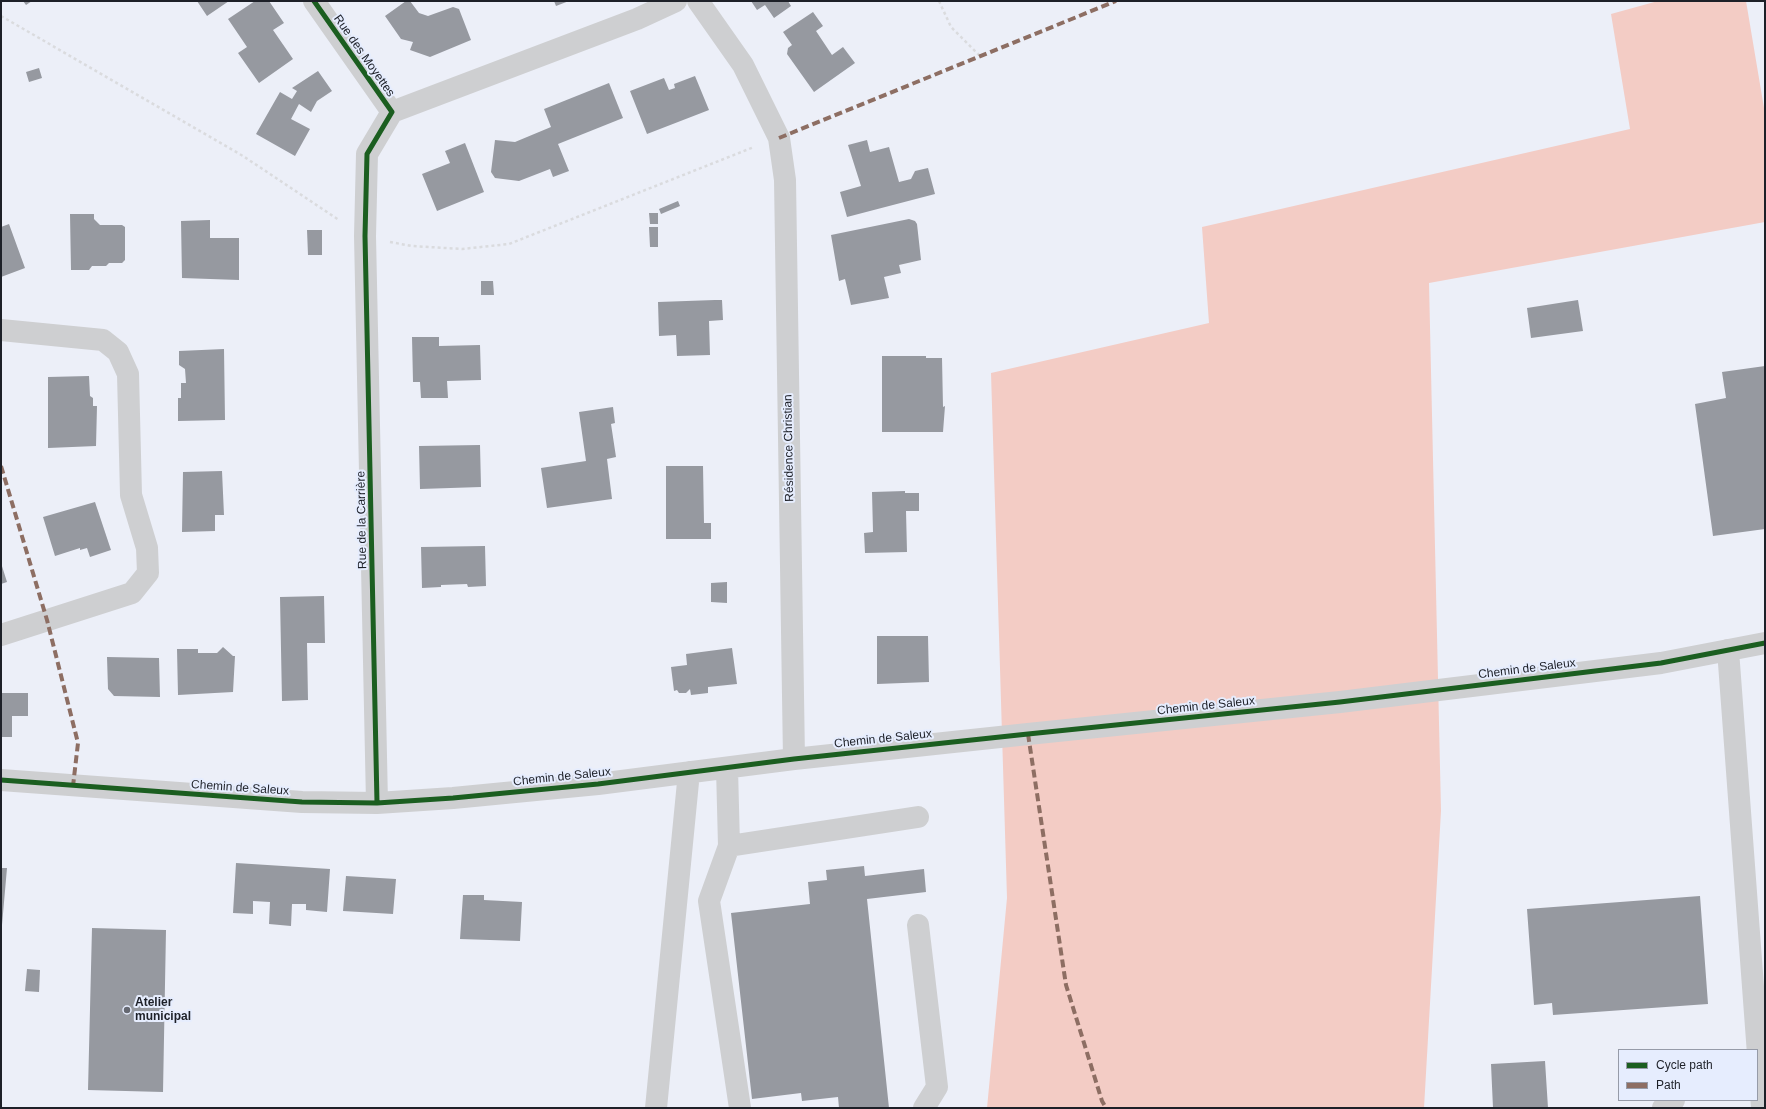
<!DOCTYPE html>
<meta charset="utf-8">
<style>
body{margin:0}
#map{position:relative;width:1766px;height:1109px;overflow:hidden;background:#eceff8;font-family:Helvetica,sans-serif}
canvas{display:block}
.frame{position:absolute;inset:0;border:2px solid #1d2028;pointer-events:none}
.legend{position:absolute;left:1618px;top:1049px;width:140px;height:52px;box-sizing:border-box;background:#e6edfe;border:1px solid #969ba8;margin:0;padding:5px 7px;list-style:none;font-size:12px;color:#1d2028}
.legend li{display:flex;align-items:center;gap:8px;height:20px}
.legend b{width:20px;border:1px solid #969ba8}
</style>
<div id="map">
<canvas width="1766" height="1109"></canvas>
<div class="frame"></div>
<ul class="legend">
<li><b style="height:5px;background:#1b5e20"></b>Cycle path</li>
<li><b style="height:5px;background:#8d6e63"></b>Path</li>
</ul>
</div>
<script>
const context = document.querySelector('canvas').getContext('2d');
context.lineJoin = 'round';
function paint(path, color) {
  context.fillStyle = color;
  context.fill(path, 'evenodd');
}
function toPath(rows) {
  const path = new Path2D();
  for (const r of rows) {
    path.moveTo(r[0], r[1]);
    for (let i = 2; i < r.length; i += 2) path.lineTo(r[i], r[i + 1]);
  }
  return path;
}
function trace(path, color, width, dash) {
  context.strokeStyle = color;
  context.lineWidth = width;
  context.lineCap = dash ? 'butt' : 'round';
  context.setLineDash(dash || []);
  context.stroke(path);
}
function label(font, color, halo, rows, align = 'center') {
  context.font = font + ' Helvetica,sans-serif';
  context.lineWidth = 4;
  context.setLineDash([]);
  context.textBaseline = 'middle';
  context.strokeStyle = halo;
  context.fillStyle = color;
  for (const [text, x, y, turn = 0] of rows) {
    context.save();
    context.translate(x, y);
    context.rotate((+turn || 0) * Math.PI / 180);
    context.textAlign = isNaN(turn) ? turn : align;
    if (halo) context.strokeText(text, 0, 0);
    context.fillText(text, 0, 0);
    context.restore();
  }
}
const green = toPath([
 [1658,1,1746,1,1765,114,1765,222,1429,283,1441,811,1424,1108,987,1108,1007,898,991,373,1209,323,1202,227,1630,129,1611,14]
]);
const building = toPath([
 [23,1,32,1,26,5],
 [197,1,229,1,207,16],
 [255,1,269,1,284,23,273,30,293,59,259,83,238,53,247,47,228,19],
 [406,1,410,1,419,13,428,16,453,7,459,9,471,40,430,57,410,50,413,42,401,39,385,16],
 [554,1,569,1,556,6],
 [751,1,788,1,791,6,774,18,765,5,757,10],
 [813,12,823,26,816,31,832,55,843,47,855,63,814,92,787,54,788,48,792,45,783,32],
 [39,68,42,78,29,82,26,72],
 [318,71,332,91,317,101,311,112,299,104,291,119,310,129,295,156,256,134,280,92,292,99,297,91,292,88],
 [695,76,709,110,647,134,630,91,664,78,669,90,675,88,674,84],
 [609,83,623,118,558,144,569,171,553,177,550,169,519,181,495,178,491,172,495,140,515,142,551,127,544,109],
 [867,140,870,152,889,147,899,182,911,179,915,171,928,168,935,194,847,217,840,192,861,186,848,145],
 [465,143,484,192,437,211,422,174,450,163,445,151],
 [678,201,680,206,661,214,659,209],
 [649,213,658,213,658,224,650,224],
 [70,214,94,214,94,219,100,225,122,225,125,227,125,260,122,263,109,263,106,266,92,266,89,270,71,270],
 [909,219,915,221,917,224,921,260,899,265,901,273,884,277,889,298,851,305,845,279,839,281,831,235],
 [210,220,210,238,239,238,239,280,182,278,181,221],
 [9,224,25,268,1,277,1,227],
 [649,227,658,227,658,247,650,247],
 [307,230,322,230,322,255,308,255],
 [481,281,493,281,494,295,481,295],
 [715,300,722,300,723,320,709,321,710,355,677,356,676,335,659,336,658,302],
 [1578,300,1583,331,1531,338,1527,308],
 [412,337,439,337,439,346,480,345,481,380,447,381,448,398,421,398,420,382,413,382],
 [224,349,225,420,178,421,178,398,181,398,181,383,186,383,185,369,179,365,179,351],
 [882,356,926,356,926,358,942,358,943,407,945,406,943,432,882,432],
 [1765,366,1765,529,1713,536,1695,404,1726,398,1722,372],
 [89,376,90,396,93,398,93,406,97,406,96,446,48,448,48,377],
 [613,407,615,423,611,424,616,457,607,459,612,499,547,508,541,468,586,461,579,412],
 [480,445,481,487,420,489,419,446],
 [666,466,703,466,704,523,711,523,711,539,666,539],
 [222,471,224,515,215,515,215,531,182,532,183,472],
 [905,491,905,493,919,493,919,511,906,511,907,552,865,553,864,533,873,532,872,492],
 [95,502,111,550,90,557,87,548,80,550,80,548,55,556,43,517],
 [485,546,486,586,468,587,467,584,441,585,441,587,422,588,421,547],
 [1,563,7,582,1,584],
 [727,582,727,603,711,602,711,583],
 [324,596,325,643,307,643,308,700,282,701,280,597],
 [877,636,928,636,929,682,877,684],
 [223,647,233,656,235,656,233,692,178,695,177,649,198,649,198,653,217,653],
 [732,648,737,684,708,687,708,693,691,695,690,689,686,693,679,693,677,690,674,691,671,667,687,665,686,654],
 [107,657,159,658,160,697,114,696,108,689],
 [1,693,28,693,28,716,12,716,12,737,1,737],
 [236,863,330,869,327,912,306,910,306,904,292,904,291,926,269,924,270,902,253,901,253,914,233,913],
 [864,866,865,876,924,869,926,892,867,899,889,1108,839,1108,838,1097,802,1101,801,1093,752,1099,731,913,810,904,808,882,827,880,826,870],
 [1,868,7,868,2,925,1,925],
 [346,876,396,879,393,914,343,911],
 [463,895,484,895,484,900,522,902,520,941,460,939],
 [1700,896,1708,1004,1553,1015,1552,1003,1534,1005,1527,909],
 [92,928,166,930,163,1092,88,1090],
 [27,969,40,970,39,992,25,991],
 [1545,1061,1548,1108,1493,1108,1491,1064]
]);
const path = toPath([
 [939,1,951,27,980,56],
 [1,16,243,156,339,220],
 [390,242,412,246,462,249,509,244,754,147]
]);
const minor = toPath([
 [314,1,392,112,367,154,365,236,377,803],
 [698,1,743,65,779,138,785,180,794,759],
 [392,112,637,19,676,1],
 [1,330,103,340,118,352,128,374,131,495,147,548,148,573,132,593,1,635],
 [1728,650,1762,1108],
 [727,768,729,846,918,817],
 [1,780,302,802,377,803,453,798,598,784,794,759,1028,734,1340,702,1661,663,1765,643],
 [729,846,709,901,740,1108],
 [918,925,937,1087,924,1108],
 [656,1108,689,772],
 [1663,1108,1674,1100]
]);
const quiet = toPath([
 [779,138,1116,1],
 [1,466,47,620,78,743,73,786],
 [1028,734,1066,985,1102,1101,1106,1108]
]);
const cycleway = toPath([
 [314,1,392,112,367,154,365,236,377,803],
 [1,780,302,802,377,803,453,798,598,784,794,759,1028,734,1340,702,1661,663,1765,643]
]);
const markers = [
 [127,1010,4,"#656871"]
];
const streetNames = [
 ["Rue des Moyettes",364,56,55],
 ["Résidence Christian",789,448,-91],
 ["Rue de la Carrière",362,520,-91],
 ["Chemin de Saleux",1527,669,-7],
 ["Chemin de Saleux",1206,706,-6],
 ["Chemin de Saleux",883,739,-6],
 ["Chemin de Saleux",562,777,-6],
 ["Chemin de Saleux",240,788,4]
];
const poiNames = [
 ["Atelier",135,1003],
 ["municipal",135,1017]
];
paint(green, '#f3ccc5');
paint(building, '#9699a0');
trace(path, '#dadbde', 2.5, [3, 3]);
trace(minor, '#cecfd1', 22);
trace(quiet, '#8d6e63', 4, [8, 4]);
trace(cycleway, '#1b5e20', 5);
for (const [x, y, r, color] of markers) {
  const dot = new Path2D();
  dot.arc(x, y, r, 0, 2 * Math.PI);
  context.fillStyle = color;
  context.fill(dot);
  trace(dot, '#e6edfe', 1.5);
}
label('12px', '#1d2028', '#e6edfe', streetNames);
label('bold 12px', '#1d2028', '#e6edfe', poiNames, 'left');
</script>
